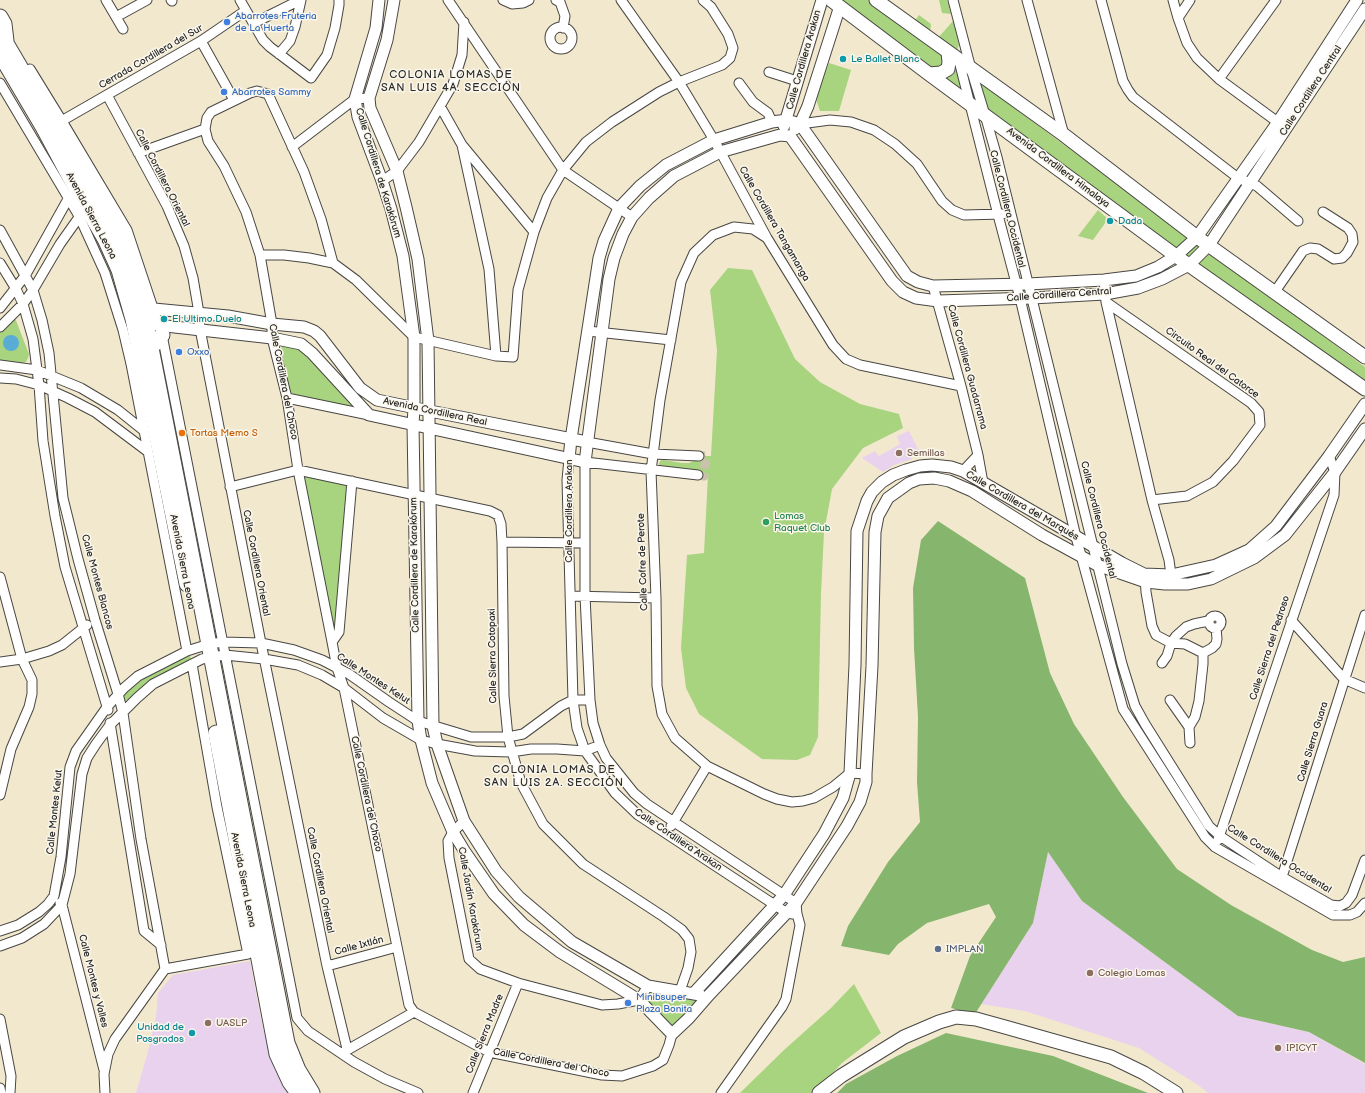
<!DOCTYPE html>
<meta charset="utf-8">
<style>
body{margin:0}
canvas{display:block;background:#f2e8ce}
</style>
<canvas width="1365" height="1093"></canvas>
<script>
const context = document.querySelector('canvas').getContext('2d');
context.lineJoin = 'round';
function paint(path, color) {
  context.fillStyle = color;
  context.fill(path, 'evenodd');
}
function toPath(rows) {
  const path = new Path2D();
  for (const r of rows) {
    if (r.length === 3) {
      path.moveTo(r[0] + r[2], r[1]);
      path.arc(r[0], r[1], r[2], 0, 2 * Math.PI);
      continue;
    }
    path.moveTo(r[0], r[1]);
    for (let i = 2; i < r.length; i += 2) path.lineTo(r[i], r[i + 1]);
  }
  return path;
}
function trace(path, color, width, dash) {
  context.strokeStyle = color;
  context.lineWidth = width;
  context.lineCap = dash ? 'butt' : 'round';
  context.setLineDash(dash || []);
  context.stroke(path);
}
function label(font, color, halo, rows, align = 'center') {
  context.font = font + ' "Balsamiq Sans",sans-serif';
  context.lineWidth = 3;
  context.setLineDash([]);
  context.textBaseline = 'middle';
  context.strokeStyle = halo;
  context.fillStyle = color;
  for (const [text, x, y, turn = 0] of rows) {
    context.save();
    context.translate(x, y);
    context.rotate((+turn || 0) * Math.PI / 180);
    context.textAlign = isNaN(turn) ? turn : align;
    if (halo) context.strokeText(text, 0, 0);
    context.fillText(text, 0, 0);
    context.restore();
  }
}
const built = toPath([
 [909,431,919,451,910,455,912,459,894,465,883,472,862,458,875,451,879,456,900,444,897,436],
 [1048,852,1082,901,1238,1016,1309,1032,1365,1064,1365,1093,1208,1093,1198,1085,1139,1048,1025,1011,981,1004,1033,923],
 [250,961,263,1029,284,1085,292,1093,136,1093,147,1055,156,1017,158,993,173,975]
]);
const green = toPath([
 [838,0,868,0,1365,367,1365,388],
 [939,0,947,0,951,14,942,13],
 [919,15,931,24,930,34,914,22],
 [953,21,959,44,957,51,937,39],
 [829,63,851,70,839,111,820,111,815,96],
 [1098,210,1108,219,1093,240,1078,236],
 [728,268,752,270,795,359,820,382,860,404,899,414,903,428,863,448,832,489,824,532,821,593,818,737,810,755,797,760,762,759,699,714,686,688,681,648,687,555,704,553,708,476,698,475,695,471,687,468,662,468,659,465,659,463,661,460,664,460,682,463,689,463,696,460,699,462,699,456,711,456,717,350,710,290],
 [15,318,29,354,28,358,26,362,23,363,0,362,0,329],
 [281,343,302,349,364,412,289,397],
 [302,473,347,483,335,632],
 [190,655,192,663,139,691,130,698,125,701,122,700,122,692,134,683,158,670],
 [854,984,881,1033,842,1063,814,1093,740,1093,784,1050,831,1008],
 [649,992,670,992,692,995,701,1004,677,1028,662,1023,645,1004,646,996]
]);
const forest = toPath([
 [938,521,1025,578,1050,673,1074,724,1123,797,1177,869,1231,905,1312,950,1343,962,1365,957,1365,1063,1309,1032,1238,1016,1082,901,1048,852,1033,923,975,1014,951,1008,970,956,996,917,989,904,927,923,898,944,889,955,841,946,848,926,888,862,920,822,917,782,918,717,914,648,913,588,921,540],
 [946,1033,1053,1056,1148,1093,837,1093,846,1084,897,1056]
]);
const water = toPath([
 [11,343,8]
]);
const minorTunnel = toPath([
 [698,475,704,476,706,456,699,456]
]);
const minor = toPath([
 [106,0,123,29],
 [171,0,172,1],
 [240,0,263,40,270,47,311,78,327,55,335,28,339,5,339,0],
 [448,0,563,170,632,217],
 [503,0,512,4,523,3,529,0],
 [556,0,560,2,565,16,563,28],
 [621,0,679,82,714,140,767,238,833,345,846,359,860,365,961,386],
 [953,0,971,69,985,115,997,157,1122,664,1135,706,1145,724,1209,826,1220,836,1238,848,1282,877,1331,905,1340,906,1346,903,1352,895,1365,860],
 [1027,0,1064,135],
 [1101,0,1123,81,1128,90,1133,97,1238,178,1257,186,1298,221],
 [1173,0,1178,18,1187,43,1197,58,1219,79,1283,126],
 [116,17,147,0],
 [1178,18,1190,0],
 [254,23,300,0],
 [561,38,11],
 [201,41,234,100],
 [279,54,290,41,295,27,301,0],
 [959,61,998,215,1020,298,1076,537,1123,709,1205,837,1215,847,1333,915,1350,915,1357,912,1365,903],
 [30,69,62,121,127,230,162,335,297,1018,308,1031,354,1062,385,1079,418,1093],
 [769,72,797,81],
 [1219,79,1276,0],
 [0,83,79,216,105,273,123,330,131,364,187,651],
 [739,83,753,102,768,113,772,122],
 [107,95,167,206,184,246,193,278,199,313,200,329,261,643,327,966,347,1049],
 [440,106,462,145,489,269,496,356],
 [58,123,201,41,245,11],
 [800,124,830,120,851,122,874,130,895,144,917,164,942,201,952,210,964,215,1003,214],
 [463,146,534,232],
 [292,147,355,99,369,98],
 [138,153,205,129],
 [382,181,397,171,419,142,453,84,462,55,464,22],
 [0,230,33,290,42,320,49,353,63,498,78,559,95,620,118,694,123,713,141,839,165,969],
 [767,238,753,229,734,227,713,235,694,253,681,282,660,400,651,471,656,598,657,686,662,714,675,738,707,766,764,794,777,799,792,802,803,801,814,798,833,787,850,773,866,774],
 [260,255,284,255,309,258,333,263,356,280,414,337,496,356,513,357,518,290,534,232,547,198,563,170,586,142,612,122,659,92,679,82,722,65,730,58,733,48,728,34,711,7,703,0],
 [0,263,16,289,23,304,33,339,39,385,43,441,55,516,65,567,108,710],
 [333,263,321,219,304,172,268,94,257,91,250,93,211,112,207,118,205,129,208,141,224,166,246,212,260,255,272,324,272,338,287,398,298,470,332,642,337,668,344,688,409,1005,414,1012,489,1052,602,1075,622,1076,653,1066,663,1060,669,1045,672,1034],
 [1104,280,1106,302,1152,500,1169,560,1171,575],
 [933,286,961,386,978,455,983,483],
 [1274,293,1303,251,1310,248,1318,249,1334,259,1342,258,1347,253,1353,242,1352,234,1348,228,1323,212],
 [1106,302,1251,403,1259,412,1260,425,1233,461,1213,482,1187,496,1152,500],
 [0,308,25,276,68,199,72,198],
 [0,327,23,304,33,290,60,244,82,213],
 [588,331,671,340],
 [0,365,37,370,81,388,118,410,143,430],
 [0,378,16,379,39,385,68,398,95,412,147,451],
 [287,398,369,415],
 [587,442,653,454,699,456],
 [569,459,567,480,573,700,577,728,585,751,615,793,638,815,787,913,793,914],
 [963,471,978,455],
 [698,475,585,462,585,596,590,700,593,723,600,745,606,758,634,793,647,804,796,903,797,914,800,925,786,999,782,1007,721,1093],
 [230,487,298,470,490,511,498,515,501,524,502,542,504,696,508,737,521,783,543,824,583,864,664,917,682,930,689,939,691,952,688,968,680,991],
 [502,542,585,543],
 [1145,575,1146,592,1152,626,1156,635,1171,643,1185,644,1203,653,1203,664,1199,701,1195,717,1189,727],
 [0,577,22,659,32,680,32,694,29,707,11,749,0,795],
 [570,596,656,598],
 [1215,622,6],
 [1291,620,1344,679,1365,688],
 [332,642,339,632,352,481],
 [1203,653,1212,648,1216,644,1217,639,1216,628],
 [0,662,22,659,49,651,62,645,87,625],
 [1162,663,1167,656,1171,643,1176,636,1186,627,1194,624,1208,621],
 [1170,700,1189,727,1190,743],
 [110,723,144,931,161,945],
 [464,821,453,832,448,841,449,858,469,959,480,969,518,983,602,1005,618,1004,639,1000,648,986],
 [671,826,707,766],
 [1218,840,1334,495,1335,472,1329,456],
 [1282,877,1365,615],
 [60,903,62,905,104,1070],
 [0,931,18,925,39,912,48,904,54,896,61,857,70,767,76,751,107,707,124,688,138,676,187,651,209,644,223,642,261,643,294,650,322,660,349,674,389,702,418,721,471,737,508,737,523,734,561,706,573,700,590,700],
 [0,946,22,938,44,924,62,905,70,874,82,774,87,758,96,744,110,725,137,698,153,684,202,659,211,657,225,655,264,659,298,665,322,675,344,688,383,718,421,740,437,744,475,751,511,752,531,749,557,749,585,751,600,745],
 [327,966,397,947],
 [0,1019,11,1076,10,1093],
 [342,1053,414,1012],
 [0,1088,1,1093],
 [105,1093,104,1074,108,1054,115,1039,165,969,248,954,217,807,192,664],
 [473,1093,518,983]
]);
const tertiary = toPath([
 [379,0,376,28,355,99,358,117,382,181,391,209,403,256,414,337,414,408,413,425,418,721,421,740,432,783,453,832,465,852,494,894,524,925,560,952,639,1000,672,1034,689,1018,709,995,796,903,847,826,860,802,866,782,866,774,872,666,875,532,878,516,888,498,909,483,919,479,934,478,949,481,972,491,1042,535,1097,565,1146,582,1165,584,1188,584,1211,579,1254,558,1285,535,1335,472,1365,429],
 [394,0,387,40,369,98,370,108,397,171,406,207,418,259,428,341,433,726,437,744,464,821,496,871,519,897,572,942,648,986,700,995],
 [800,124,907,276,918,282,933,286,1028,284,1104,280,1136,276,1158,267,1176,256,1197,237,1278,122,1357,0],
 [784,126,822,0],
 [795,129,800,124,808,106,840,6],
 [790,136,892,281,903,292,916,298,938,301,1032,298,1105,294,1138,288,1162,279,1189,265,1209,245,1365,9],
 [136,304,154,309,228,316,272,324,304,327,314,331,320,336,360,388,377,400,430,411,587,442],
 [139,320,157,325,272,338,301,344,312,353,369,415,585,462,609,279,614,258,623,234,632,217,649,198,674,176,720,152,780,135,790,136],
 [569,459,571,439,599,258,604,241,619,208,640,186,666,165,714,140,772,122,787,120,800,124],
 [693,994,784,895,824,834,843,798,850,773,855,665,857,531,867,501,872,492,882,482,893,475,906,470,920,466,932,465,951,467,963,471,1122,563,1144,574,1171,575,1216,565,1249,550,1276,526,1329,456,1365,404]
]);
const secondary = toPath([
 [831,0,929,74,1176,256,1365,389],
 [876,0,1064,135,1197,237,1365,357],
 [929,74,941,73,948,69,949,62,948,52],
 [819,1093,841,1076,904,1037,939,1022,956,1017,976,1019,1005,1027,1111,1057,1144,1073,1176,1093]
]);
const trunk = toPath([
 [0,17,4,24,6,41],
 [0,33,103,208,119,240,142,306,151,348,287,1043,298,1070,312,1093],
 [0,54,43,127,80,196,105,239,119,270,133,319,187,584],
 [151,348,162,335],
 [216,733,277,1054,290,1082,298,1093]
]);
const markers = [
 [227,22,4,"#3f7fe0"],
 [843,59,4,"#0f9aa8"],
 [224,92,4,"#3f7fe0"],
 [1110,221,4,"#0f9aa8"],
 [164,319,4,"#0f9aa8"],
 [179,352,4,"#3f7fe0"],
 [182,433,4,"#e8710a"],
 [899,453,4,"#8d6e63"],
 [766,522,4,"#2e9e5b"],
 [938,949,4,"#5c6f8a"],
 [1090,973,4,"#8d6e63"],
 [628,1003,4,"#3f7fe0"],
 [208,1023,4,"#8d6e63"],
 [192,1033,4,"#0f9aa8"],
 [1278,1048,4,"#8d6e63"]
];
const shopNames = [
 ["Abarrotes Fruteria",235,16],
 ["de La Huerta",235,28],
 ["Abarrotes Sammy",232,92],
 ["Oxxo",187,352],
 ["Minibsuper",636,997],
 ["Plaza Bonita",636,1009]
];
const streetNames = [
 ["Cerrada Cordillera del Sur",151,57,-30],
 ["Calle Cordillera Arakan",804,60,-74],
 ["Calle Cordillera Central",1311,91,-57],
 ["Avenida Cordillera Himalaya",1058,168,37],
 ["Calle Cordillera de Karakórum",378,173,73],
 ["Calle Cordillera Oriental",162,178,63],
 ["Calle Cordillera Occidental",1007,209,76],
 ["Avenida Sierra Leona",91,216,62],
 ["Calle Cordillera Tangamanga",774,224,60],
 ["Calle Cordillera Central",1059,295,-4],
 ["Circuito Real del Catorce",1212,363,36],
 ["Calle Cordillera Guadarrama",967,367,75],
 ["Calle Cordillera del Choco",283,382,79],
 ["Avenida Cordillera Real",435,412,12],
 ["Calle Cordillera del Marqués",1022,506,30],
 ["Calle Cordillera Arakan",569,511,-90],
 ["Calle Cordillera Occidental",1098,520,76],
 ["Avenida Sierra Leona",182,562,79],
 ["Calle Cofre de Perote",643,562,-92],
 ["Calle Cordillera Oriental",256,563,79],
 ["Calle Cordillera de Karakórum",415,565,-91],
 ["Calle Montes Blancos",97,582,75],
 ["Calle Sierra del Pedroso",1270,648,-72],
 ["Calle Sierra Cotopaxi",493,656,-91],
 ["Calle Montes Kelut",373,679,33],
 ["Calle Sierra Guara",1313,742,-73],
 ["Calle Cordillera del Choco",366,794,78],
 ["Calle Montes Kelut",55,812,-84],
 ["Calle Cordillera Arakan",678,840,34],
 ["Calle Cordillera Occidental",1279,859,32],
 ["Avenida Sierra Leona",243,880,79],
 ["Calle Cordillera Oriental",320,880,79],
 ["Calle Jardín Karakórum",470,899,80],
 ["Calle Ixtlán",359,946,-15],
 ["Calle Montes y Valles",93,981,76],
 ["Calle Sierra Madre",485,1034,-68],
 ["Calle Cordillera del Choco",551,1063,11]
];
const cultureNames = [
 ["Le Ballet Blanc",851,59],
 ["Dada",1118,221],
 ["El Ultimo Duelo",172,319],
 ["Unidad de",184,1027,"right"],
 ["Posgrados",184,1039,"right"]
];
const foodNames = [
 ["Tortas Memo S",190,433]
];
const educationNames = [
 ["Semillas",907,453],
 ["Colegio Lomas",1098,973],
 ["UASLP",216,1023],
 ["IPICYT",1286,1048]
];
const leisureNames = [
 ["Lomas",774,516],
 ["Raquet Club",774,528]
];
const serviceNames = [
 ["IMPLAN",946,949]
];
const neighbourhoodNames = [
 ["COLONIA LOMAS DE",451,75],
 ["SAN LUIS 4A. SECCIÓN",451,88],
 ["COLONIA LOMAS DE",554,770],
 ["SAN LUIS 2A. SECCIÓN",554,783]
];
paint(built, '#e9d2ed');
paint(green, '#a8d37f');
paint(forest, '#86b56e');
paint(water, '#59add5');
trace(minorTunnel, '#cac2ad', 9, [9, 4.5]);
trace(minor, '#494743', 11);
trace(tertiary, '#494743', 13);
trace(secondary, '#494743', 15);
trace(trunk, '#494743', 17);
trace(minor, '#fff', 9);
trace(tertiary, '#fff', 11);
trace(secondary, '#fff', 13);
trace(trunk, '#fff', 15);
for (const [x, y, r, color] of markers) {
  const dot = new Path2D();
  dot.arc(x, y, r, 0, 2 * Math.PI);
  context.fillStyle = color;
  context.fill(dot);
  trace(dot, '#fbf7ec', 1.5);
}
label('10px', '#366cbe', '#fbf7ec', shopNames, 'left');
label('10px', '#2b2b2b', '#fbf7ec', streetNames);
label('10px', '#0d838f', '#fbf7ec', cultureNames, 'left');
label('10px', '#c56008', '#fbf7ec', foodNames, 'left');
label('10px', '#785e54', '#fbf7ec', educationNames, 'left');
label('10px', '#27864d', '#fbf7ec', leisureNames, 'left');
label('10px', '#4e5e75', '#fbf7ec', serviceNames, 'left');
context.letterSpacing = '1px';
label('11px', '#2b2b2b', '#fbf7ec', neighbourhoodNames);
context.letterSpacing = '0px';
</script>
